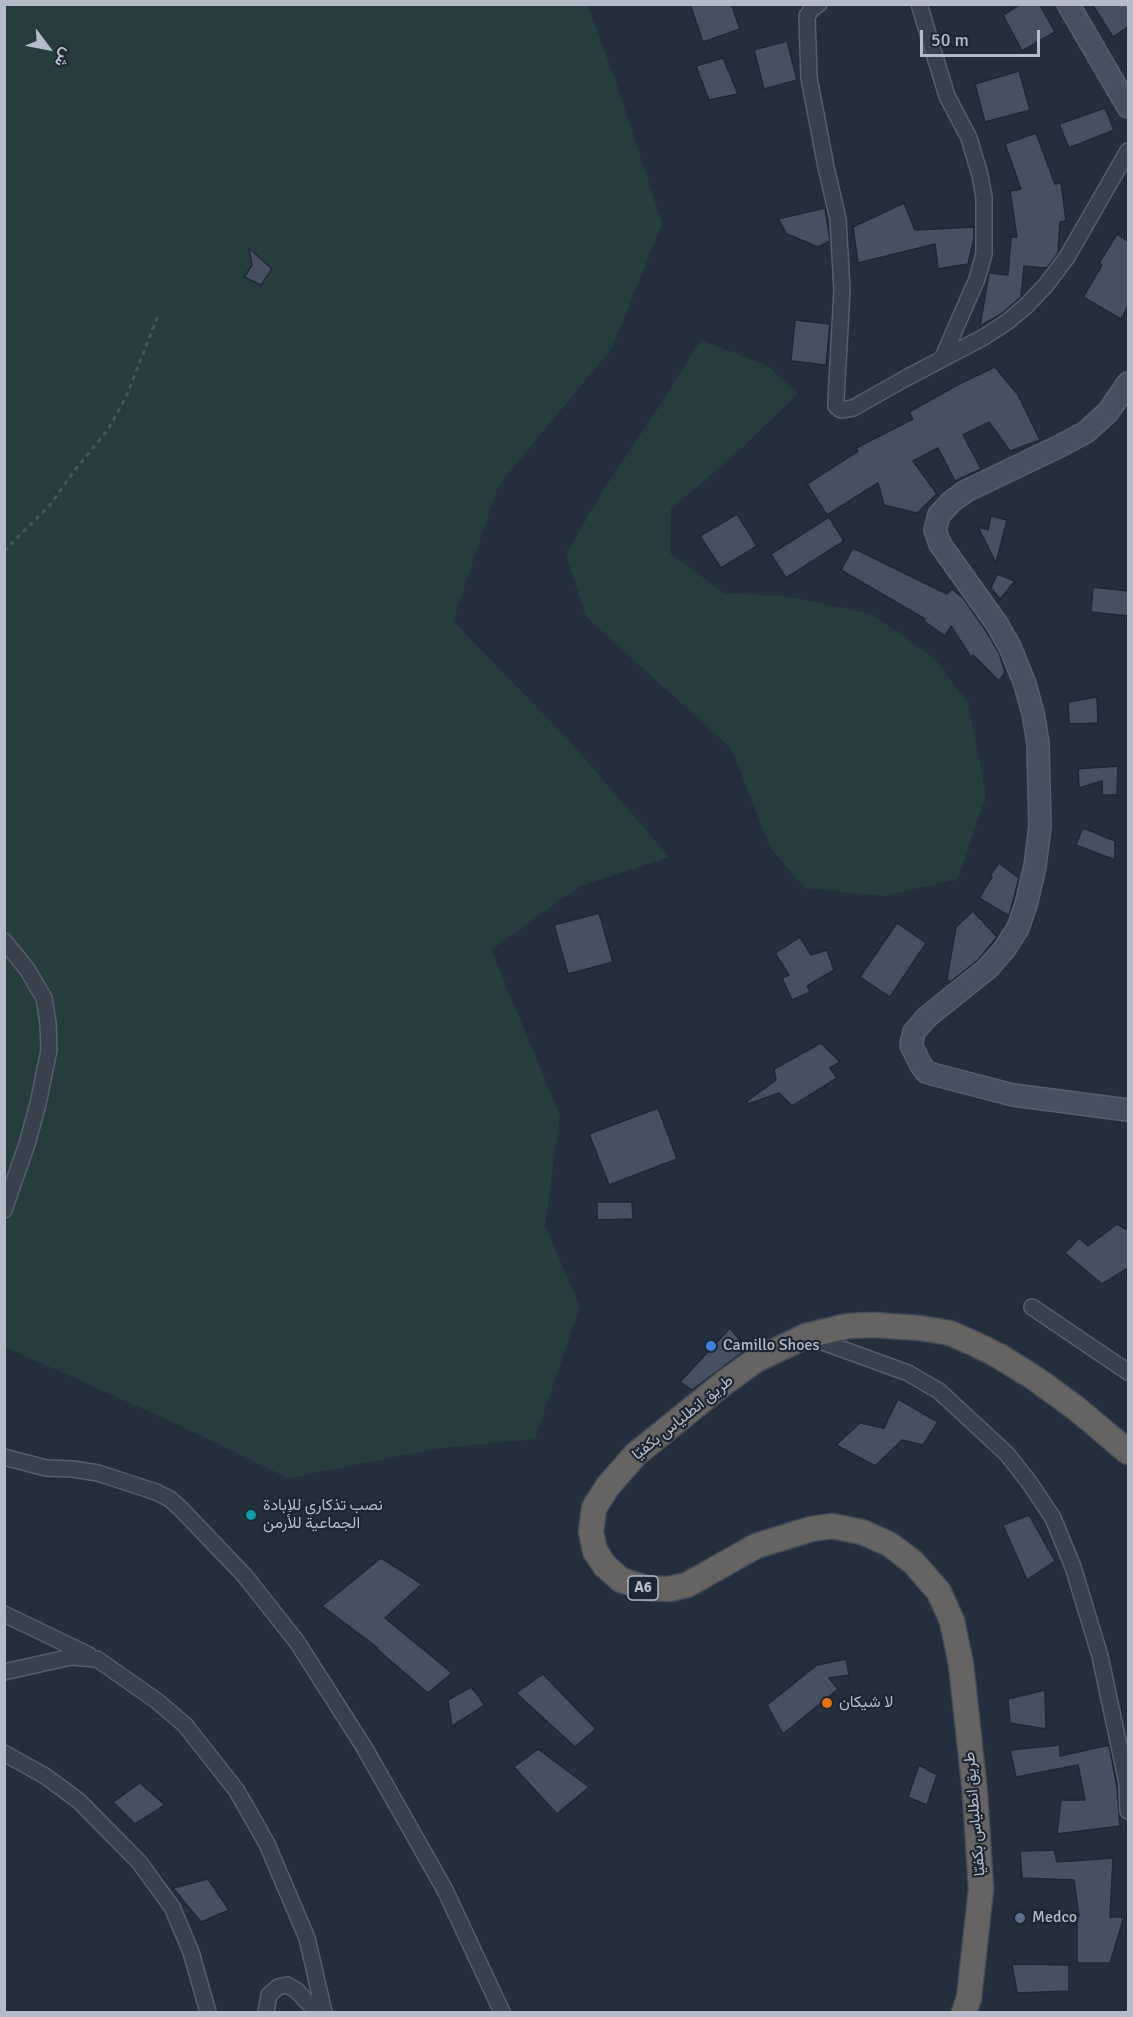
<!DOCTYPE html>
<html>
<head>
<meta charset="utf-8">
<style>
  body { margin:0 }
  #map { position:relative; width:1133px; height:2017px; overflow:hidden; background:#242f3e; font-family:Signika,Vazirmatn,sans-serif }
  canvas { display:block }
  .frame { position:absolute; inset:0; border:6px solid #b4bcc9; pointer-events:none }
  .north { position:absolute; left:18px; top:18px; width:60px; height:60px; -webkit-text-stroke:4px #1d2633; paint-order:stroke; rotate:122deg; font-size:16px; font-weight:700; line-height:24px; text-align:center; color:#b4bcc9 }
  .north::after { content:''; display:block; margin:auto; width:21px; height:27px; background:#b4bcc9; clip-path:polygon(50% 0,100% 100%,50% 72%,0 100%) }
  .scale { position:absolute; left:920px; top:30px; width:120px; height:27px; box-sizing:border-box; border:3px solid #b4bcc9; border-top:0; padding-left:8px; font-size:18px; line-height:21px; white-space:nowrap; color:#b4bcc9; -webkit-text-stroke:4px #1d2633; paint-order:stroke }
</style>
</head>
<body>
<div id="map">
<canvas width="1133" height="2017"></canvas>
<div class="frame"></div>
<div class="north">ش</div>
<div class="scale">50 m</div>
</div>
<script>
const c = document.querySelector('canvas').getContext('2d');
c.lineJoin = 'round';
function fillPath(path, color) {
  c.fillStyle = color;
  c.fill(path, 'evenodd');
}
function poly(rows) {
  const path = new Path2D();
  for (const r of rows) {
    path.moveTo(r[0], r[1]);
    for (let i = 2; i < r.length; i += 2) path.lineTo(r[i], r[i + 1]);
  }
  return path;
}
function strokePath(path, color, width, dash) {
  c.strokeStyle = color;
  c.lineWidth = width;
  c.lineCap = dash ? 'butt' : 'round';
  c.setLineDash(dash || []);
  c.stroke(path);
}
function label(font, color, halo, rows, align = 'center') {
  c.font = font + ' Signika,Vazirmatn,sans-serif';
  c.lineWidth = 4.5;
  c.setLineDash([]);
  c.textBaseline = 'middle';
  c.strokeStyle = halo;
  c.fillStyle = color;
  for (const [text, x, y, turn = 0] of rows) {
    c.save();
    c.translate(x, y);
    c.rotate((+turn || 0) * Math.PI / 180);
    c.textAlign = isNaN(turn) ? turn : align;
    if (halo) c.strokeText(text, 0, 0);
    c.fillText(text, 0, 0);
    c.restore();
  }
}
const green = poly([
  [5,5,587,5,616,82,662,223,612,348,498,486,453,621,567,738,669,857,580,886,491,950,560,1115,545,1226,580,1306,535,1439,440,1448,288,1478,177,1424,5,1347],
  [701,340,768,366,798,394,743,447,671,509,670,553,724,593,791,597,871,614,934,658,968,703,986,795,958,879,884,896,805,888,771,849,731,748,586,617,566,554,604,489,660,405]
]);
const building = poly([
  [690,4,731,4,740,29,703,42,690,4],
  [1021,4,1039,4,1055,32,1022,51,1003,15,1021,4],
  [1092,4,1128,4,1128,27,1113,37,1092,4],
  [787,41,797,80,764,89,754,50,787,41],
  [723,58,738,94,709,100,696,66,723,58],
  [1019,71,1030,110,985,122,975,84,1019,71],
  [1105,108,1114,130,1069,148,1059,124,1105,108],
  [1036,133,1055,184,1061,183,1066,221,1060,222,1058,253,1047,268,1024,266,1021,297,1001,314,980,326,989,273,1008,275,1011,237,1017,237,1010,191,1021,189,1005,144,1036,133],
  [904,203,915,230,974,227,974,238,968,264,938,269,935,244,858,263,853,227,904,203],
  [825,208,830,241,818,247,787,234,778,219,825,208],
  [1117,234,1128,241,1128,306,1121,319,1083,297,1102,265,1099,263,1117,234],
  [249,248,272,269,261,285,244,277,252,265,249,248],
  [795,320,830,324,826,365,791,361,795,320],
  [995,367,1018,395,1040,440,1010,451,989,422,963,435,981,469,955,481,938,448,913,461,937,494,917,513,884,505,878,483,827,515,807,484,858,451,856,448,913,419,909,412,959,384,995,367],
  [737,514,757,546,721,568,700,536,737,514],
  [991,516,1007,520,996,563,978,527,988,530,991,516],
  [829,517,844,541,786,578,771,554,829,517],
  [853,548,947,594,952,589,963,598,986,631,999,653,1005,672,999,681,973,655,971,657,951,626,945,636,924,621,925,619,841,570,853,548],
  [997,574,1015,581,1000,599,991,588,997,574],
  [1093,587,1128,591,1128,616,1091,612,1093,587],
  [1097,697,1098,723,1069,724,1068,702,1097,697],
  [1118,766,1117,795,1102,795,1102,781,1079,788,1078,769,1118,766],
  [1083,828,1115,841,1115,860,1076,845,1083,828],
  [999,863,1019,878,1009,916,979,898,992,877,990,876,999,863],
  [973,911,997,937,978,960,950,982,947,979,956,927,973,911],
  [599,913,613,962,568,974,554,925,599,913],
  [897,923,926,943,890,997,860,977,897,923],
  [800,937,811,955,827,950,834,970,807,986,810,992,792,1000,782,978,789,975,775,953,800,937],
  [821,1043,840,1062,830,1068,837,1078,792,1106,779,1093,748,1104,747,1101,776,1080,774,1069,821,1043],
  [658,1108,677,1159,609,1185,589,1134,658,1108],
  [597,1202,632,1202,633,1219,597,1220,597,1202],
  [1117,1224,1128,1230,1128,1268,1102,1284,1065,1253,1079,1238,1088,1246,1117,1224],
  [730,1328,747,1349,692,1390,680,1382,730,1328],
  [898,1399,938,1422,923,1445,902,1440,875,1466,836,1445,860,1423,884,1428,898,1399],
  [1029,1515,1055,1561,1027,1580,1003,1525,1029,1515],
  [381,1558,422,1584,385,1618,452,1673,428,1693,377,1649,378,1648,322,1606,381,1558],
  [846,1659,849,1675,829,1678,838,1689,783,1734,767,1705,817,1665,846,1659],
  [543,1674,596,1729,575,1747,516,1693,543,1674],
  [471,1687,485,1705,452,1726,448,1700,471,1687],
  [1045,1690,1046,1729,1010,1723,1008,1699,1045,1690],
  [1060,1745,1060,1756,1109,1745,1117,1787,1120,1826,1057,1834,1061,1800,1085,1800,1078,1765,1016,1777,1010,1750,1060,1745],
  [538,1749,589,1787,557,1814,514,1767,538,1749],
  [919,1765,937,1775,927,1805,908,1797,919,1765],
  [140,1783,165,1805,135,1824,113,1802,140,1783],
  [1054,1850,1057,1862,1113,1858,1110,1917,1124,1917,1110,1963,1077,1963,1077,1916,1079,1916,1074,1880,1022,1878,1020,1851,1054,1850],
  [208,1879,229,1910,201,1922,173,1888,208,1879],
  [1012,1964,1069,1965,1069,1991,1017,1993,1012,1964]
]);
const path = poly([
  [4,551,50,505,74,471,107,431,126,397,158,316]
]);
const minor = poly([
  [819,4,812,9,807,16,809,78,826,167,838,219,842,290,836,400,836,406,841,410,853,408,906,378,984,337,1007,322,1026,306,1046,285,1067,257,1128,151],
  [919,4,947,96,969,138,980,175,984,197,984,254,977,279,942,359],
  [4,941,27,969,44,998,48,1023,49,1050,38,1104,27,1144,4,1210],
  [1032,1307,1128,1372],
  [809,1337,908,1373,939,1391,1007,1454,1029,1482,1053,1518,1073,1567,1100,1656,1127,1783,1128,1811],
  [4,1457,46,1468,73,1469,98,1473,156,1492,170,1499,181,1509,245,1576,297,1642,364,1747,445,1890,502,2012],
  [4,1614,89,1655],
  [4,1672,71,1657,97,1659,157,1701,185,1725,237,1791,267,1844,307,1938,324,2012],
  [4,1753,45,1776,79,1801,139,1862,172,1907,191,1952,208,2012],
  [266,2012,269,1995,278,1987,287,1985,296,1990,317,2012]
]);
const secondary = poly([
  [1068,4,1128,107],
  [1128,383,1108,412,1086,432,1060,446,966,491,951,502,939,515,935,530,940,544,997,624,1010,647,1025,684,1033,713,1038,743,1040,827,1035,866,1026,905,1018,928,1004,950,987,969,927,1017,914,1032,911,1045,921,1065,926,1072,936,1075,1013,1095,1128,1110]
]);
const trunk = poly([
  [964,2012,969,1998,981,1889,975,1793,961,1664,952,1621,939,1592,913,1562,889,1544,862,1532,832,1526,811,1529,756,1546,687,1585,669,1589,646,1588,621,1580,605,1566,595,1551,591,1532,594,1508,608,1486,636,1454,724,1383,756,1360,806,1336,848,1326,874,1325,920,1328,950,1333,975,1344,999,1356,1036,1379,1077,1409,1128,1452]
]);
const markers = [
  [711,1346,6,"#3f7fe0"],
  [251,1515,6,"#0f9aa8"],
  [827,1703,6,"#e8710a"],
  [1020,1918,6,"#5c6f8a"]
];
const shields = [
  [643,1588,30]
];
const shieldNames = [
  ["A6",643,1588]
];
const poiNames = [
  ["Camillo Shoes",723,1346],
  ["نصب تذكاري للإبادة",263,1506],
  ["الجماعية للأرمن",263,1524],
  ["لا شيكان",839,1703],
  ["Medco",1032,1918]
];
const streetNames = [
  ["طريق انطلياس بكفيّا",683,1418,-39],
  ["طريق انطلياس بكفيّا",975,1814,-95]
];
fillPath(green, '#263c3f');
fillPath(building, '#455162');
strokePath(building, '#1f2835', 1.5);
strokePath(minor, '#565f6c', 18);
strokePath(secondary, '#565f6c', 24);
strokePath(trunk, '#434c59', 27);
strokePath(path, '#44595c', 3, [4.5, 4.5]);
strokePath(minor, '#38414e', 15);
strokePath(secondary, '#465061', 21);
strokePath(trunk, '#656462', 24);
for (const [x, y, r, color] of markers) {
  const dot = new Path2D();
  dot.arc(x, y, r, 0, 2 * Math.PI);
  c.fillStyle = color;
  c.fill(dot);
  strokePath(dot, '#1d2633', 2);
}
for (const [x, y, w] of shields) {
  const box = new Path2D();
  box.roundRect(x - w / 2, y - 12, w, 24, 4.5);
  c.fillStyle = '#1d2633';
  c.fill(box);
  strokePath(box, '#b4bcc9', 1.5);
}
label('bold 15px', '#b4bcc9', null, shieldNames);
label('16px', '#b4bcc9', '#1d2633', poiNames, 'left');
label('16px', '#b4bcc9', '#1d2633', streetNames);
</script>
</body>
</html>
